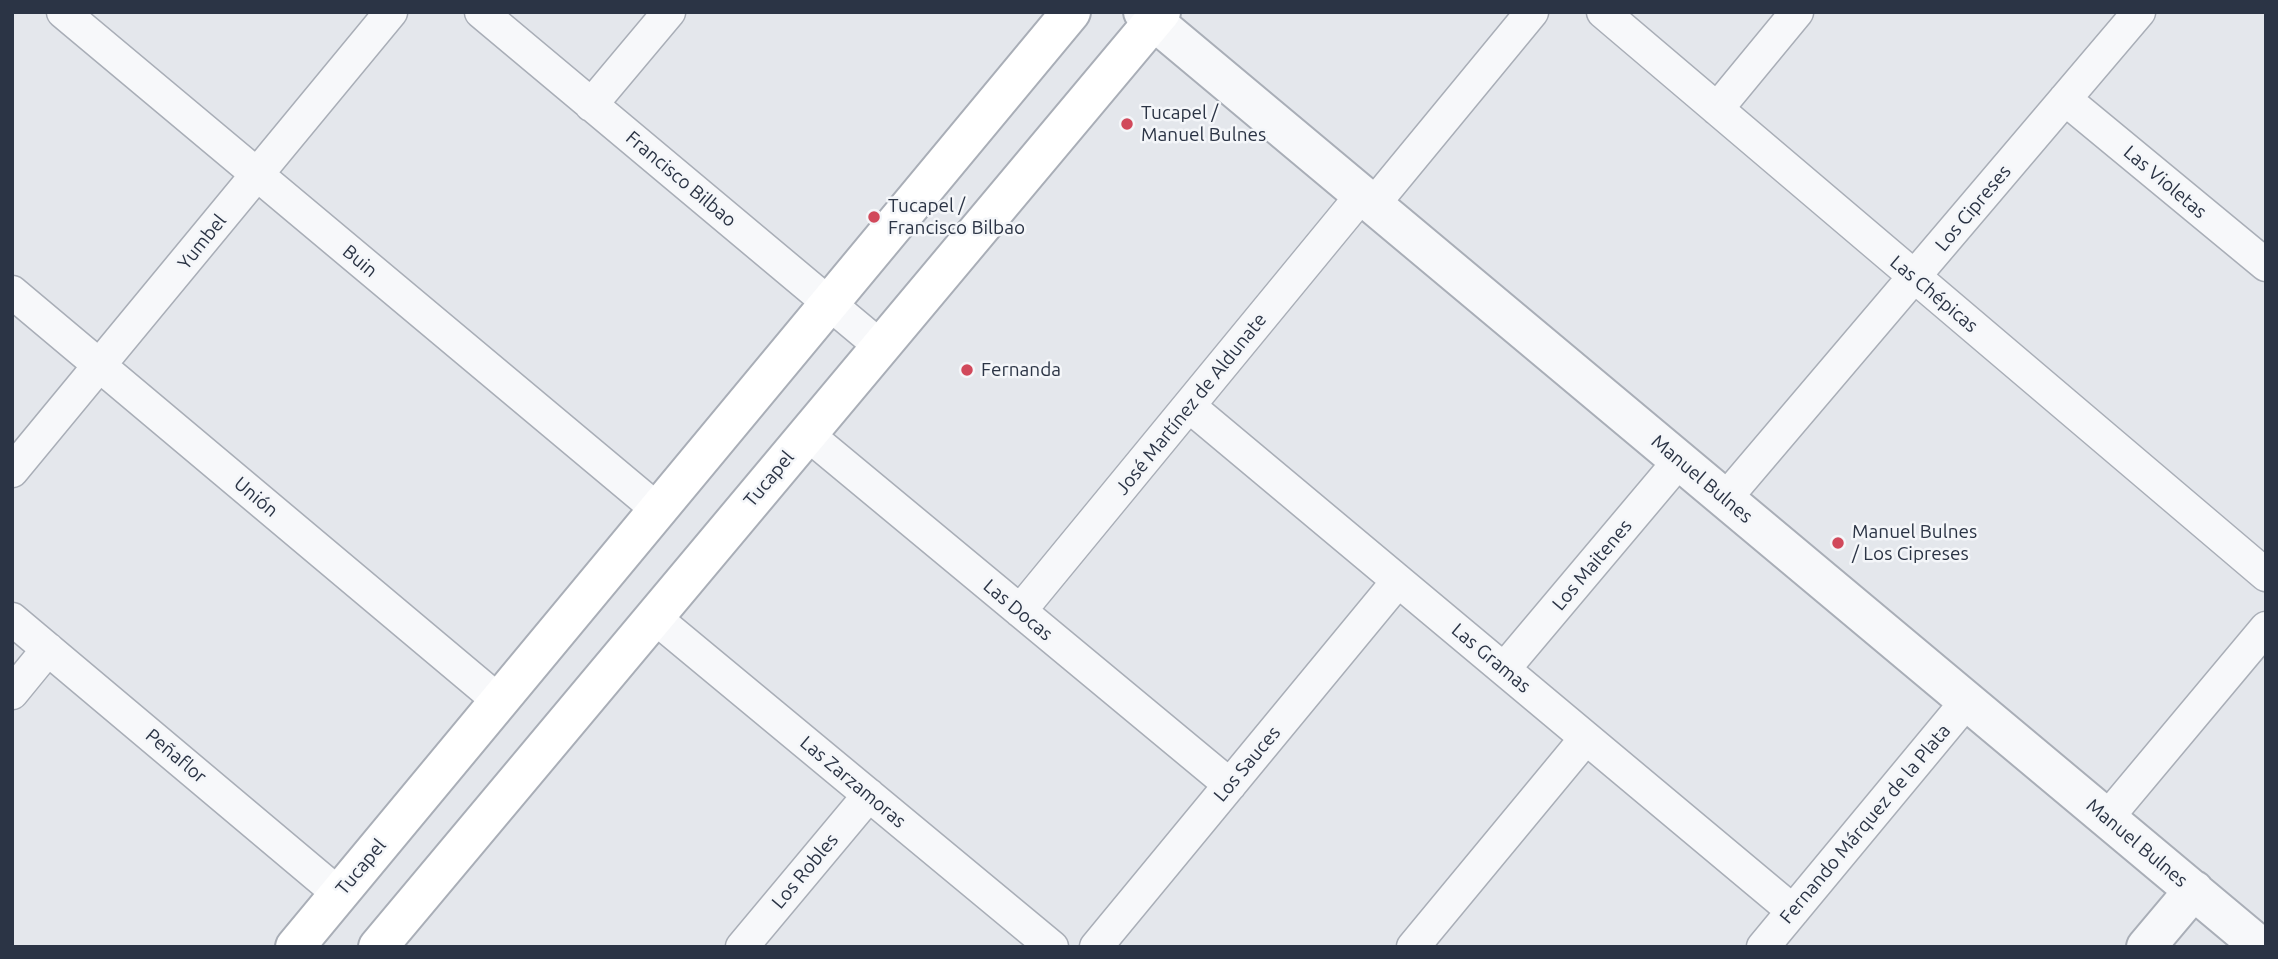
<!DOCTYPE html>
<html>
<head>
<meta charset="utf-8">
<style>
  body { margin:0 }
  #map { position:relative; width:2278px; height:959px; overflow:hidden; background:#e4e7ec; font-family:Ubuntu,sans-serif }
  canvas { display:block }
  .frame { position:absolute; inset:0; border:14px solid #2b3445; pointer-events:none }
</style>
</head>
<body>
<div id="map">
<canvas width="2278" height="959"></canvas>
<div class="frame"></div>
</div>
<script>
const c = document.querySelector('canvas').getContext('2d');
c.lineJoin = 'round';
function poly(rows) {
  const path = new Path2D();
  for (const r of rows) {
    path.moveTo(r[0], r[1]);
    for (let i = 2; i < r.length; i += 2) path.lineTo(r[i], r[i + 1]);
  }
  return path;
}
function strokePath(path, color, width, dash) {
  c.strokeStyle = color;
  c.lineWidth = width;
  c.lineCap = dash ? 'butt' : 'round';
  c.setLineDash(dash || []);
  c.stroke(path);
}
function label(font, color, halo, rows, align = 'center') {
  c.font = font + ' Ubuntu,sans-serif';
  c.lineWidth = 5;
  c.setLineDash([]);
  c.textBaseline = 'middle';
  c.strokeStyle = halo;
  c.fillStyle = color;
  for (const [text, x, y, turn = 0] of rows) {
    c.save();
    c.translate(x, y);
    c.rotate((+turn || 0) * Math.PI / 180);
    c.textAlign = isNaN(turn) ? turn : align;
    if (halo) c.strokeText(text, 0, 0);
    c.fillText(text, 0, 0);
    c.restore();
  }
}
const minor = poly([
  [63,12,658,510],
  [481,12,880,346],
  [1603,12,2266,575],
  [2065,99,2266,265],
  [591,105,669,12],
  [1717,109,1797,12],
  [1373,205,1532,12],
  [12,292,499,701],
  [1189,406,1793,911],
  [807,434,1230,785],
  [12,471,391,12],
  [1725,499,2139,12],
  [1020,611,1362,195],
  [654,617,1052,947],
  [12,619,339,894],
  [1504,669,1680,460],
  [12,693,48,649],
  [2107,818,2266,628],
  [742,947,869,795],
  [1096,947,1398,581],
  [1413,947,1586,738],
  [1763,947,1967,701]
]);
const tertiary = poly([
  [1143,12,2261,947],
  [2146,947,2194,890]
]);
const secondary = poly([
  [295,947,1071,12],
  [378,947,1161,12]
]);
const markers = [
  [1127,124,7,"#d1495b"],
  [874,217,7,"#d1495b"],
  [967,370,7,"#d1495b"],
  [1838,543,7,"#d1495b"]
];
const poiNames = [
  ["Tucapel /",1141,113],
  ["Manuel Bulnes",1141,135],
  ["Tucapel /",888,206],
  ["Francisco Bilbao",888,228],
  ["Fernanda",981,370],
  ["Manuel Bulnes",1852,532],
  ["/ Los Cipreses",1852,554]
];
const streetNames = [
  ["Francisco Bilbao",681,179,40],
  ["Las Violetas",2165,182,40],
  ["Los Cipreses",1973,208,-50],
  ["Yumbel",202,242,-51],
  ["Buin",360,261,40],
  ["Las Chépicas",1934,294,40],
  ["José Martínez de Aldunate",1191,404,-51],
  ["Tucapel",769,479,-50],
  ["Manuel Bulnes",1702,479,40],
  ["Unión",256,497,40],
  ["Los Maitenes",1592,565,-50],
  ["Las Docas",1018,610,40],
  ["Las Gramas",1491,658,40],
  ["Peñaflor",176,756,40],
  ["Los Sauces",1247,764,-50],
  ["Las Zarzamoras",853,782,40],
  ["Fernando Márquez de la Plata",1865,824,-50],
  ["Manuel Bulnes",2137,843,40],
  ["Tucapel",361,867,-50],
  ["Los Robles",805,871,-50]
];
strokePath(minor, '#a9aeb7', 35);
strokePath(tertiary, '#a9aeb7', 42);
strokePath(secondary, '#a9aeb7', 42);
strokePath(minor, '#f7f8fa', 32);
strokePath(tertiary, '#f7f8fa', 38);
strokePath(secondary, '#fff', 38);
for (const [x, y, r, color] of markers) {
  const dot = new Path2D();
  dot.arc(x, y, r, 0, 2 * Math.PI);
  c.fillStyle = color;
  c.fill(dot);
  strokePath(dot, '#f4f6f9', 2.5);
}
label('19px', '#2b3445', '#f4f6f9', poiNames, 'left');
label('19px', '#2b3445', '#f4f6f9', streetNames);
</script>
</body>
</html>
